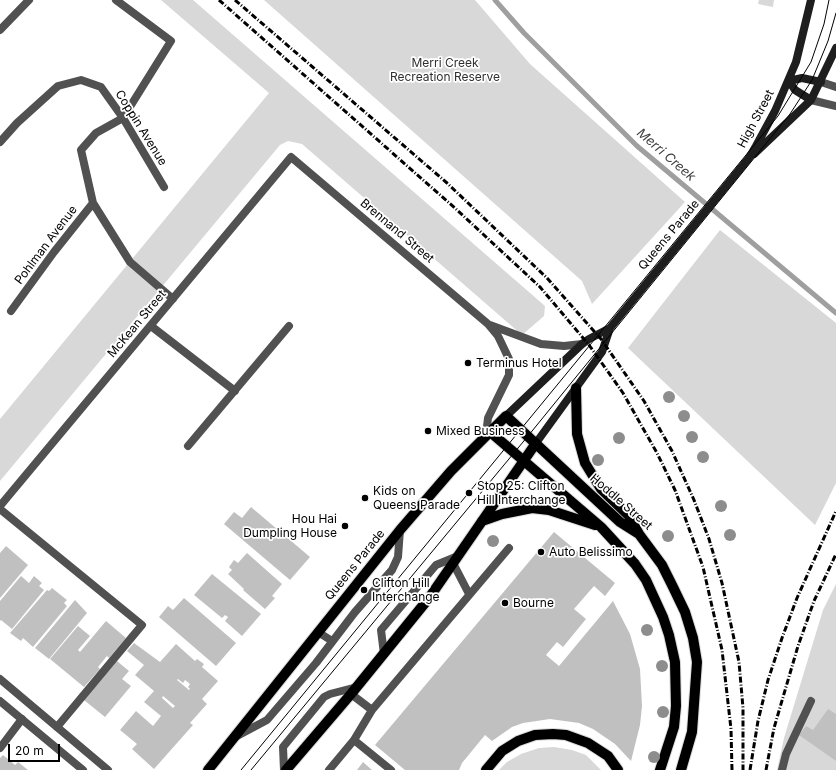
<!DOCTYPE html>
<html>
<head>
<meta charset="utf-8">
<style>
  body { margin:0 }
  #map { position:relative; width:836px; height:770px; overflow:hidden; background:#fff; font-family:Inter,sans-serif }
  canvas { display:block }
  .scale { position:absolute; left:8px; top:744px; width:52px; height:18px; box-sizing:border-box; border:2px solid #000; border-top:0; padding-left:5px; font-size:12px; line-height:14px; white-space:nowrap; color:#000; -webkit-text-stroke:3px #fff; paint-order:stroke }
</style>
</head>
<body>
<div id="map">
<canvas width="836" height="770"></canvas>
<div class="scale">20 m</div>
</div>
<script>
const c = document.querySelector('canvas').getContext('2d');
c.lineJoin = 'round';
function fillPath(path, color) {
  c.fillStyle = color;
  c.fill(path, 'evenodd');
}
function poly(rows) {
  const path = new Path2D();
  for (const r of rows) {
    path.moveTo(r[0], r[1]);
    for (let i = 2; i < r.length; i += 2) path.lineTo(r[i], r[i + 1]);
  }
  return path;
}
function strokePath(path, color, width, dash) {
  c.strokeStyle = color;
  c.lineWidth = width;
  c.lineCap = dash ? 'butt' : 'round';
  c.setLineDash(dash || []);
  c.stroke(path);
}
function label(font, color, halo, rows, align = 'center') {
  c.font = font + ' Inter,sans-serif';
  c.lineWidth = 3.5;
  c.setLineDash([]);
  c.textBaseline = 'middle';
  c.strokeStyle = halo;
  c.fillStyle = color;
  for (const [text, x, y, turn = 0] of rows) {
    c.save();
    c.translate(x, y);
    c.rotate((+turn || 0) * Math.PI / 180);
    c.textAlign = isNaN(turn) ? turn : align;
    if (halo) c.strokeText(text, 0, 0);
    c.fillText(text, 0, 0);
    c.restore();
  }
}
const green = poly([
  [161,0,193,0,545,306,544,316,522,335,302,144,288,141,280,145,0,481,0,419,269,93],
  [264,0,475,0,530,64,685,202,592,304,582,281],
  [759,0,774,0,773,7,758,4],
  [720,230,836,323,836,483,815,525,628,348],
  [836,584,836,770,777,770,784,738,823,610],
  [554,747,572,750,586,755,601,770,499,770,507,762,521,754,539,748]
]);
const stream = poly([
  [495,0,524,33,637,146,836,313]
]);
const building = poly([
  [251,507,310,557,290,580,224,524,234,512,242,518],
  [554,532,615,583,605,596,594,586,574,609,586,619,563,647,557,642,546,655,559,666,613,601,630,634,640,669,642,706,640,725,631,761,615,744,593,729,579,723,550,719,523,723,512,727,492,741,485,735,462,763,459,770,405,770,375,745],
  [6,546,28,565,0,598,0,553],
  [247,553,282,584,272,596,275,598,265,609,243,590,244,589,228,574,232,570,229,567,234,560,238,563],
  [212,574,261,614,242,636,225,621,228,617,225,615,222,618,194,595],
  [21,576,29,583,34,576,42,583,39,586,44,590,12,629,1,620,0,621,0,601],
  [52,588,67,600,64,603,67,606,33,647,23,638,21,641,10,633,47,590,49,591],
  [184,598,236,643,216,666,159,617,168,606,173,610],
  [75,600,87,613,49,659,35,648],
  [106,621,126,638,109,658,107,656,98,667,100,669,84,687,50,659,78,626,90,636,78,650,80,652],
  [134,643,160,662,176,644,195,661,197,659,204,664,202,667,218,681,202,699,207,704,190,723,193,725,154,769,132,749,137,744,120,730,136,711,153,726,161,716,144,702,154,691,135,675,144,665,127,651],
  [178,679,183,683,185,680,190,684,188,687,190,689,189,690,177,680],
  [163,696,175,706,173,708,162,698],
  [117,661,129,671,122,679,131,686,105,717,84,700],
  [828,709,836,714,836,761,799,735,806,726,813,730],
  [3,755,15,765,18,762,28,770,0,770,0,758],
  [363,762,372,770,357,770]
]);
const service = poly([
  [151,326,235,391],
  [188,446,289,326],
  [0,509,142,625,57,727],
  [454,565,469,594],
  [318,632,332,641],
  [384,654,381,630,436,565,458,556],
  [351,694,372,710],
  [237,736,267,720,316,663,355,612,392,570,398,557,400,530],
  [354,740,391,770],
  [0,748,22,719],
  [284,770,283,747,324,697,330,694,357,687],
  [329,770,354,740,372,710,509,548],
  [782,770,786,754,811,701]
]);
const minor = poly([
  [0,30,29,0],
  [821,82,836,87],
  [811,100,836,106],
  [0,142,17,123,58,86,81,80,101,87,123,118,164,187],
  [93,203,130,262,173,299],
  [11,311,54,252,93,203,81,150,96,133,123,118,171,41,116,0],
  [490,325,541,344,564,346,582,344],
  [0,506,291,157,488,324,498,336,509,359,509,375,488,418,486,435]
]);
const tertiary = poly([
  [0,679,108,770],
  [0,701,83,770]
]);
const secondary = poly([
  [789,81,802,78,821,82],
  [789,81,795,90,811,100],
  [754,154,811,100,836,48],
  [506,416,582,344,589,339,610,328],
  [536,443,602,352,610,328,749,158,756,146,775,111,796,62,811,0]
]);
const primary = poly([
  [576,388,577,434,585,463,601,489,629,516,639,534],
  [489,431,601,527,635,564,646,580,663,617,669,635,675,662,676,706,674,727,660,770],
  [482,521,502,514,532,508,549,510,595,525],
  [208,770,400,530,451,471,506,416,620,522,639,534,662,565,673,587,685,612,693,638,697,662,692,732,681,770],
  [286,770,351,694,429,598,536,443],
  [486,770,502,751,518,741,535,735,553,734,566,735,588,743,608,756,618,770]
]);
const tram = poly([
  [241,770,778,116,811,62,824,24,829,0],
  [251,770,528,436,790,114,812,80,828,41,836,13]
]);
const rail = poly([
  [219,0,456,209,540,287,589,345,623,393,657,453,675,490,703,567,722,650,731,729,732,770],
  [235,0,447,183,547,278,601,339,644,401,672,451,694,500,709,539,722,583,739,662,743,708,743,770],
  [750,770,758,721,768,680,782,638,797,598,836,511],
  [766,770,774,728,798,646,814,601,836,554]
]);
const trees = [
  [669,397],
  [684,416],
  [692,437],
  [619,438],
  [703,457],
  [598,460],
  [721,506],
  [730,535],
  [668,536],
  [493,541],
  [647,630],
  [662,666],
  [663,712],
  [654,757]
];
const markers = [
  [468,363,4,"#000"],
  [428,431,4,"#000"],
  [469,493,4,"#000"],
  [365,498,4,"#000"],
  [345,526,4,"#000"],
  [541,552,4,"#000"],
  [364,590,4,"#000"],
  [505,603,4,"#000"]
];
const parkNames = [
  ["Merri Creek",445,63],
  ["Recreation Reserve",445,77]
];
const streetNames = [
  ["High Street",756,119,-62],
  ["Coppin Avenue",141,128,58],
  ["Brennand Street",397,231,40],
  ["Queens Parade",669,235,-50],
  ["Pohlman Avenue",46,245,-53],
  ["McKean Street",137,324,-50],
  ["Hoddle Street",621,502,41],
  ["Queens Parade",355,565,-51]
];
const poiNames = [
  ["Terminus Hotel",476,363],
  ["Mixed Business",436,431],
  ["Stop 25: Clifton",477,486],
  ["Hill Interchange",477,500],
  ["Kids on",373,491],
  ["Queens Parade",373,505],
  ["Hou Hai",337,519,"right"],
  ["Dumpling House",337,533,"right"],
  ["Auto Belissimo",549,552],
  ["Clifton Hill",372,583],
  ["Interchange",372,597],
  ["Bourne",513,603]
];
const waterNames = [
  ["Merri Creek",666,155,41]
];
fillPath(green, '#d8d8d8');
strokePath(stream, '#9f9f9f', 5);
fillPath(building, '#c0c0c0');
strokePath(primary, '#dbdbdb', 12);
strokePath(service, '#515151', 8);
strokePath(minor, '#515151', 8);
strokePath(tertiary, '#515151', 8);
strokePath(secondary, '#1e1e1e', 8);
strokePath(primary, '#000', 10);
strokePath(tram, '#000', 1);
strokePath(rail, '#000', 3, [6, 2, 1, 2]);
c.fillStyle = '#8d8d8d';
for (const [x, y] of trees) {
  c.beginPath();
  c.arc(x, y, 6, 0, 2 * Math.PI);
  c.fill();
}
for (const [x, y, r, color] of markers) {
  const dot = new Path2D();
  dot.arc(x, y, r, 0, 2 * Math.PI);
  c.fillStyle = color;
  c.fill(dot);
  strokePath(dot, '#fff', 1.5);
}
label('12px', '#2f2f2f', '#fff', parkNames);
label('12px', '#000', '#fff', streetNames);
label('12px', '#000', '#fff', poiNames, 'left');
label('italic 13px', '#404040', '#fff', waterNames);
</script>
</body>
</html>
